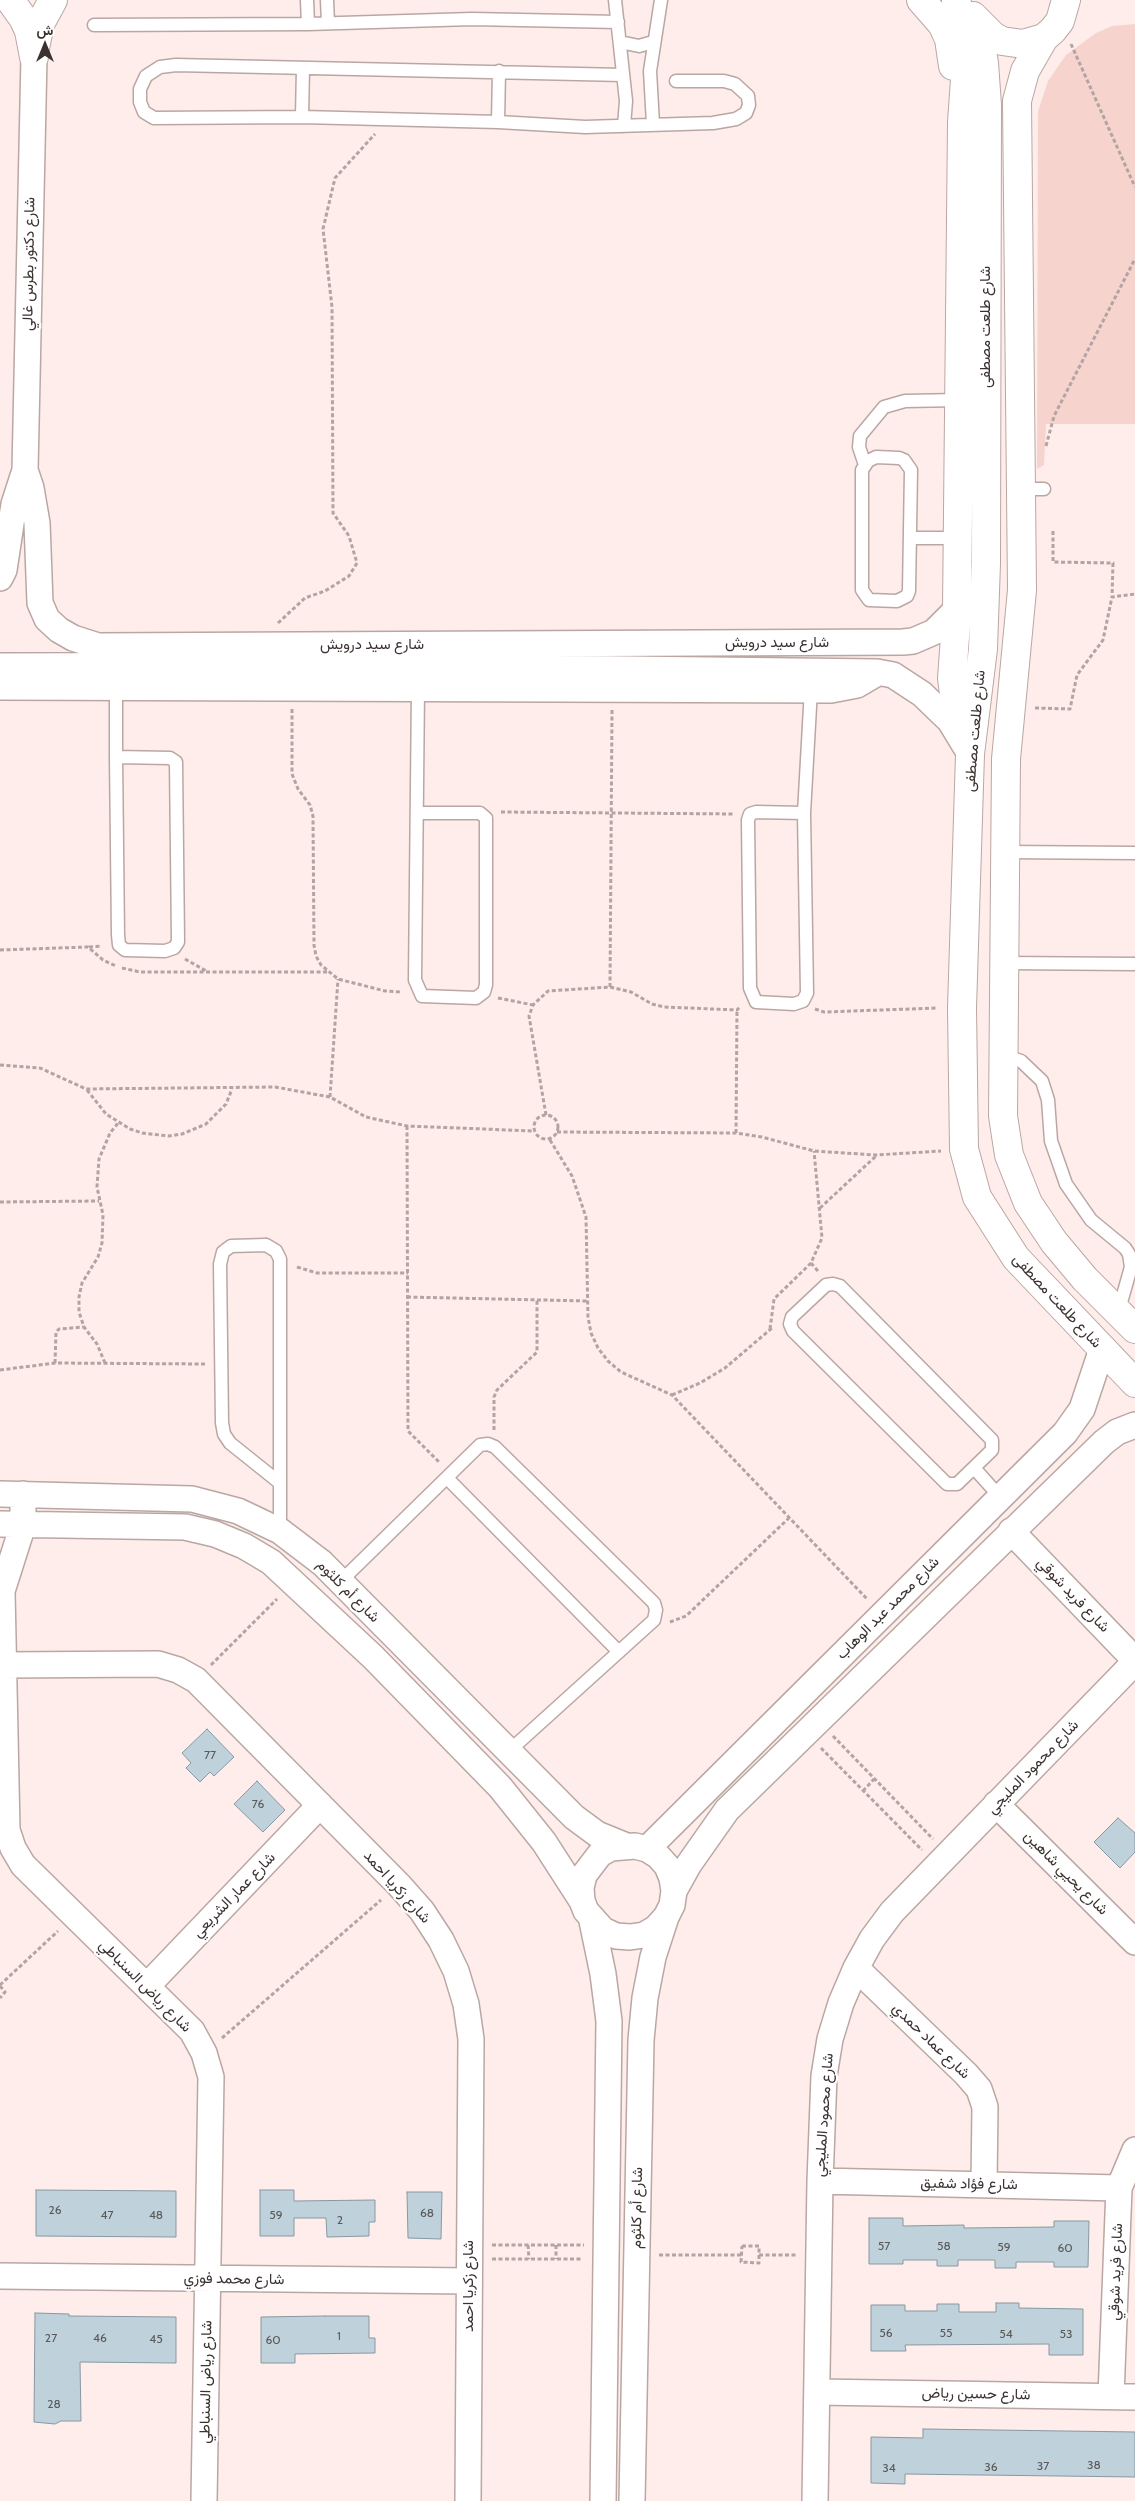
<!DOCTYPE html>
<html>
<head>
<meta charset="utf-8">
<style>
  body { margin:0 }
  #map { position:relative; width:1135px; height:2501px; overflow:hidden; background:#feedea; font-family:Cabin,Vazirmatn,sans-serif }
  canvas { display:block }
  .north { position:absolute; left:20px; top:20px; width:50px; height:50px; -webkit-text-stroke:4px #fff; paint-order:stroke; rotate:0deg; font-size:14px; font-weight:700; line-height:20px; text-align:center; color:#3a3230 }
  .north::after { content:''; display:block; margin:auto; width:18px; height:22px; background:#3a3230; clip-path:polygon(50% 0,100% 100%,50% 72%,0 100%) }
</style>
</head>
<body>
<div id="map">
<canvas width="1135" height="2501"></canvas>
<div class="north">ش</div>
</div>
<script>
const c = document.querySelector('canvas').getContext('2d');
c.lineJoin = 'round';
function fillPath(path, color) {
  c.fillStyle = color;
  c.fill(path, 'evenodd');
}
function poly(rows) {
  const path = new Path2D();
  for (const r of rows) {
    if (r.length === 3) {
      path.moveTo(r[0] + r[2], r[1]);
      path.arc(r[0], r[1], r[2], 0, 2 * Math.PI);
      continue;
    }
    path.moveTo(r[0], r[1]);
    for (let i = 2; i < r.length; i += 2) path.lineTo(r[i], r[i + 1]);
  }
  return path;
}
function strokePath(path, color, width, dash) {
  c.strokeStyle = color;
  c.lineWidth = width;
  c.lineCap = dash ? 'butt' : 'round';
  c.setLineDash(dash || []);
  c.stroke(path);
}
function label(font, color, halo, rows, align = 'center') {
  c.font = font + ' Cabin,Vazirmatn,sans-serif';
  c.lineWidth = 4.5;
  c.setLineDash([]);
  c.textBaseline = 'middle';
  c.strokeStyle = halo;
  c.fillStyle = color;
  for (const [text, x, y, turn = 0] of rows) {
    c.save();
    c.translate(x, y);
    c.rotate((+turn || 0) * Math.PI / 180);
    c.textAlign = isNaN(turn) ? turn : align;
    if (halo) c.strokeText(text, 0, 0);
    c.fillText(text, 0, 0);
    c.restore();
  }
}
const green = poly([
  [1135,24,1135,424,1046,424,1044,465,1037,469,1038,111,1048,81,1066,55,1096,33,1112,26]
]);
const building = poly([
  [207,1729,234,1757,214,1776,210,1772,200,1782,186,1768,191,1763,182,1753,207,1729],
  [257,1781,285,1810,263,1832,234,1804,257,1781],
  [1118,1818,1135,1833,1135,1852,1120,1868,1094,1842,1118,1818],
  [36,2190,176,2191,176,2237,36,2236,36,2190],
  [260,2190,294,2190,294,2201,375,2200,375,2222,369,2222,369,2236,327,2237,326,2218,294,2218,294,2236,260,2236,260,2190],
  [407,2192,442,2192,441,2239,408,2238,407,2192],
  [869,2218,903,2218,903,2226,964,2225,964,2228,1054,2227,1054,2221,1089,2221,1088,2267,1054,2267,1054,2262,1016,2262,1016,2268,995,2268,995,2260,958,2260,958,2266,937,2266,937,2260,903,2260,903,2264,869,2264,869,2218],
  [996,2303,1019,2303,1019,2308,1083,2309,1083,2355,1049,2355,1049,2344,905,2345,906,2351,871,2351,871,2305,905,2305,905,2311,937,2311,937,2304,959,2304,959,2312,996,2312,996,2303],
  [35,2313,69,2314,69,2316,176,2317,176,2363,80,2362,81,2421,61,2421,55,2424,34,2422,35,2313],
  [325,2316,369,2316,369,2338,375,2338,375,2353,295,2354,295,2363,261,2363,261,2317,325,2316],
  [923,2429,1135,2432,1135,2477,905,2474,905,2484,871,2483,871,2437,923,2438,923,2429]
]);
const path = poly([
  [1071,44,1135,187],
  [1046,446,1054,416,1135,259],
  [1053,531,1053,562,1113,563,1112,597],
  [278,623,305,598,325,591,349,576,357,563,349,536,333,513,332,307,323,229,335,178,375,134],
  [1035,708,1070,709,1077,675,1103,640,1112,597,1135,594],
  [292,709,292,774,298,789,310,805,313,816,314,945,316,956,321,965,338,979,385,991,402,992],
  [501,812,735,814],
  [89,947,102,946],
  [0,950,88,947,103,960,116,966],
  [185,959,208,972],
  [122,968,140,972,329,972],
  [610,987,612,710],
  [498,998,533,1005],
  [815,1009,824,1012,938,1008],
  [0,1065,40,1068,86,1089,275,1087,330,1097,366,1117,407,1126,534,1131],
  [87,1090,106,1114,130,1129,142,1133,169,1136,182,1134,206,1124,226,1104,232,1089],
  [330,1097,338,979],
  [546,1127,12],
  [546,1115,529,1016,533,1005,548,991,610,987,631,992,652,1004,664,1007,737,1010,740,1007],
  [407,1126,408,1431,440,1463],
  [557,1132,736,1133,762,1137,814,1151,876,1155,941,1151],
  [736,1133,737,1010],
  [550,1140,572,1176,586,1217,588,1317,591,1333,598,1348,608,1361,621,1372,672,1395,868,1600],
  [0,1202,99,1201],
  [820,1208,876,1156],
  [811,1263,818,1271],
  [297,1267,317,1273,408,1273],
  [407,1297,587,1301],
  [770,1329,774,1299,811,1263,822,1238,814,1151],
  [55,1363,56,1332,59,1329,84,1327],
  [105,1363,97,1344,84,1327,79,1312,79,1297,82,1283,98,1257,102,1243,103,1215,97,1187,99,1159,110,1133,119,1122],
  [0,1370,55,1363,205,1364],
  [672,1395,700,1383,725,1368,772,1328],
  [494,1430,494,1397,497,1390,537,1352,537,1299],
  [670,1622,686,1616,789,1518],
  [211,1665,277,1599],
  [833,1736,933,1839],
  [821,1748,922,1850],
  [863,1791,874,1779],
  [0,1985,58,1931],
  [0,1986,5,1992,0,1998],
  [222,2038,381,1900],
  [492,2245,584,2245],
  [528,2245,529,2259],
  [556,2245,556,2259],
  [742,2246,759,2246,759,2263,741,2262,742,2246],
  [659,2255,741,2255],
  [759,2255,798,2255],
  [492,2259,583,2259]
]);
const service = poly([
  [307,0,308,24],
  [327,0,328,23],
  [615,0,626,101,624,126],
  [94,25,308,24,472,19,618,22],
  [620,42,639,46,653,42],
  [623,75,176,65,160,67,146,76,140,89,140,102,144,112,154,118,302,117,498,122,585,127,713,123,736,119,746,113,749,105,748,96,735,84,724,81,676,81],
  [302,117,303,68],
  [498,122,499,71],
  [653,124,650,71,661,0],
  [876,457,899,458,904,460,911,470,909,591,907,596,897,601,869,600,862,590,862,470,868,461,876,457],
  [865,465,859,447,860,436,884,407,905,401,960,400],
  [1022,489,1044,489],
  [911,538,959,538],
  [116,687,116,757,118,935,119,945,125,950,165,951,174,948,178,942,176,762,170,758,116,757],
  [417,813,480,813,486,818,486,985,484,992,476,998,422,996,415,980,418,688],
  [804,813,756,812,750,814,748,820,750,988,756,1002,794,1004,803,1001,807,993,804,813,811,689],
  [1004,852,1135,853],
  [1003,963,1135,964],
  [1003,1055,1021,1061,1042,1081,1048,1100,1051,1141,1066,1184,1091,1220,1125,1248,1129,1254,1131,1267,1118,1313],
  [266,1245,276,1251,280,1259,280,1483,230,1443,224,1434,222,1423,220,1264,223,1252,231,1246,266,1245],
  [833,1284,840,1286,992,1440,992,1450,957,1484,947,1484,793,1331,790,1324,792,1317,826,1285,833,1284],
  [975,1469,1000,1497],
  [447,1478,619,1652],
  [280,1531,280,1483],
  [340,1582,480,1445,488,1444,495,1447,654,1603,656,1610,654,1620,508,1752]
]);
const minor = poly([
  [25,470,31,488,37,523,40,603,47,619,59,630,73,638,98,646,903,642,913,641,934,632,957,609],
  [0,578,4,570,14,504,25,470,34,57],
  [0,666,291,665,877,672,893,675,922,694,950,721,967,749],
  [0,687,831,690,857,685,874,675],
  [0,1494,192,1499,238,1511,280,1531,322,1563,574,1817,597,1834,624,1845],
  [23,1494,23,1525,2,1591,7,1830,13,1848,23,1865,192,2031,204,2053,211,2077,204,2501],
  [0,1524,185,1527,215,1534,244,1546,271,1562,373,1657,500,1787,544,1842,582,1901],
  [1011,1531,1135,1660],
  [3,1665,158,1664,178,1670,196,1680,399,1885,422,1911,441,1940,456,1971,466,2004,471,2039,468,2501],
  [996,1804,1135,1942],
  [647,1849,1065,1433,1082,1409,1102,1349],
  [674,1891,672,1878,667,1866,658,1856,647,1849,635,1846,611,1848,600,1854,584,1875,581,1888,582,1901,586,1911,603,1930,616,1936,630,1937,644,1935,656,1928,666,1917,672,1905,674,1891,689,1864,727,1810,1104,1442,1117,1432,1135,1425],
  [592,1921,603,1974,609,2021,603,2501],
  [856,1968,966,2074,979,2089,985,2107,984,2184],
  [147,1986,320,1805],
  [820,2181,1119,2188],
  [0,2276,469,2281],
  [817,2392,1135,2397],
  [1111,2396,1119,2188,1135,2150],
  [632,2501,641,2040,645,1998,653,1957,666,1917],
  [815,2501,820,2181,824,2076,830,2039,841,2003,856,1968,872,1939,892,1912,1135,1662]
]);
const tertiary = poly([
  [10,0,23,18,29,31,34,57],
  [921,0,942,24,949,39,953,66],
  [956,0,965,32,967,51,962,122,957,609,952,678,955,702,965,722,972,731],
  [973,16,993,36,1002,41,1023,44,1044,38,1053,30,1060,21,1066,0],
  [976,19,984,63,987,105,986,563,983,649,970,754,962,1008,964,1149,977,1197,1016,1258,1135,1383],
  [1044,38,1025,71,1017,101,1022,590,1006,759,1003,1116,1009,1155,1028,1203,1054,1242,1085,1279,1135,1329],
  [34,53,40,24,53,0]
]);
const numberNames = [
  ["77",210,1755],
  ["76",258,1804],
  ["26",55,2210],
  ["68",427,2213],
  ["47",107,2215],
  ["48",156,2215],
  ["59",276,2215],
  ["2",340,2220],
  ["57",884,2246],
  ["58",944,2246],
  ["59",1004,2247],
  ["60",1065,2248],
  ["56",886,2333],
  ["55",946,2333],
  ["54",1006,2334],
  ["53",1066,2334],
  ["1",339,2336],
  ["27",51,2338],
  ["46",100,2338],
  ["45",156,2339],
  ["60",273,2340],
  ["28",54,2404],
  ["38",1094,2465],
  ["37",1043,2466],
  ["36",991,2467],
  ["34",889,2468]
];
const streetNames = [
  ["شارع دكتور بطرس غالي",29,264,-89],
  ["شارع طلعت مصطفى",986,327,-90],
  ["شارع سيد درويش",777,643],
  ["شارع سيد درويش",372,645],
  ["شارع طلعت مصطفى",975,731,-85],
  ["شارع طلعت مصطفى",1057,1301,47],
  ["شارع أم كلثوم",348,1591,45],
  ["شارع فريد شوقي",1073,1595,46],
  ["شارع محمد عبد الوهاب",888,1608,-45],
  ["شارع محمود المليجي",1033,1767,-46],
  ["شارع يحيي شاهين",1066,1873,45],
  ["شارع زكريا احمد",397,1887,48],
  ["شارع عمار الشريعي",234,1895,-46],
  ["شارع رياض السنباطي",145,1986,45],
  ["شارع عماد حمدي",931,2041,44],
  ["شارع محمود المليجي",824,2115,-86],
  ["شارع فؤاد شفيق",969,2184,1],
  ["شارع أم كلثوم",637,2208,-89],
  ["شارع فريد شوقي",1116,2272,-88],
  ["شارع محمد فوزي",234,2279,1],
  ["شارع زكريا احمد",469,2286,-90],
  ["شارع رياض السنباطي",206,2382,-89],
  ["شارع حسين رياض",976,2394,1]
];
fillPath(green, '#f6d4cd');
fillPath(building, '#bfd1da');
strokePath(building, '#8898a1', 1);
strokePath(service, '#baa7a3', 15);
strokePath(minor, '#baa7a3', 28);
strokePath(tertiary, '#baa7a3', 30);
strokePath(path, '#b2a4a2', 3, [4, 2.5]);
strokePath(service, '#fff', 12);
strokePath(minor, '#fff', 25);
strokePath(tertiary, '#fff', 28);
label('12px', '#5b5a5a', null, numberNames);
label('15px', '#3a3230', '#fff', streetNames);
</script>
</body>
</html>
